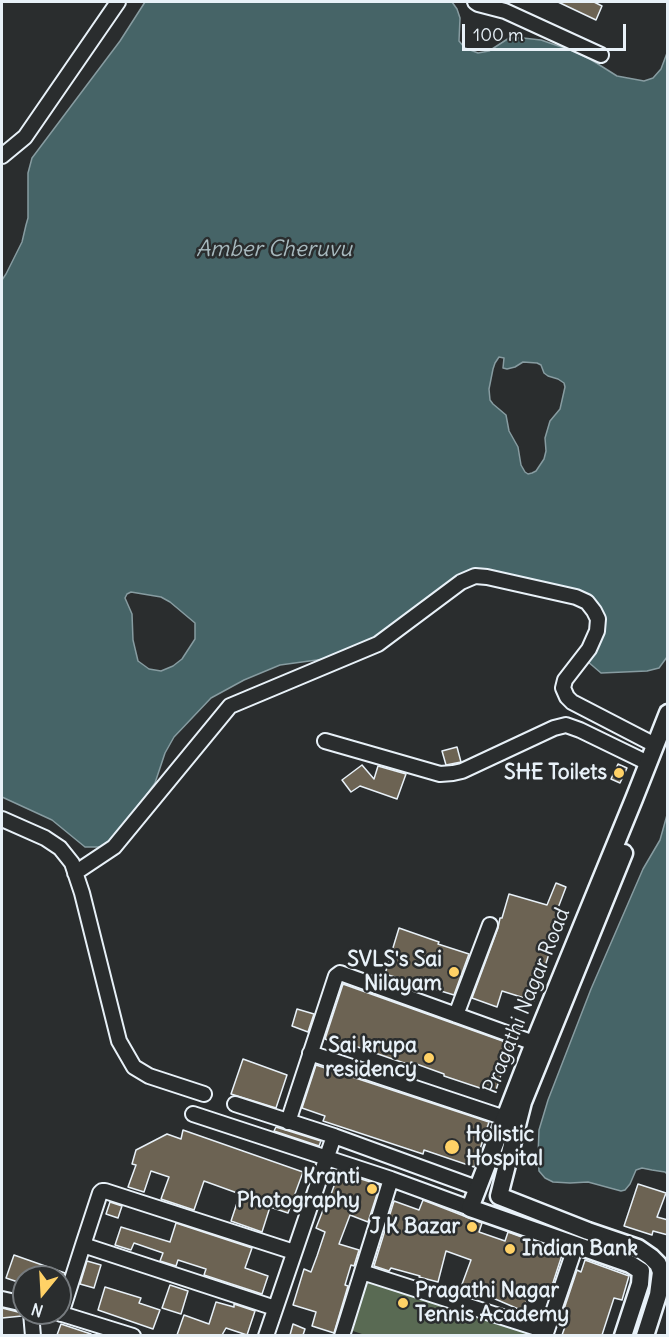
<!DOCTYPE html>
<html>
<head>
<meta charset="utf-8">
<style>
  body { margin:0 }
  #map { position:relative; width:669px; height:1337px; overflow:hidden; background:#2a2d2e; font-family:Delius,sans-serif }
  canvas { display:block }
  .frame { position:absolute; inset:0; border:3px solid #e8f1f8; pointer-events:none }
  .north { position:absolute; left:12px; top:1265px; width:60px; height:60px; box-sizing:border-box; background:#2a2d2e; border:2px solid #767b7f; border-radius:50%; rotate:198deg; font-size:16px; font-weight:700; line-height:24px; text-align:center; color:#e8f1f8 }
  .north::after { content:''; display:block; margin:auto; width:21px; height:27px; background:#ffd166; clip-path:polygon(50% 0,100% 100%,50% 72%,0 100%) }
  .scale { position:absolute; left:462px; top:24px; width:164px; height:27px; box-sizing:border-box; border:3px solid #e8f1f8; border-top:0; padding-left:8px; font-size:18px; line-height:21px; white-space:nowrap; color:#e8f1f8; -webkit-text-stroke:4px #2a2d2e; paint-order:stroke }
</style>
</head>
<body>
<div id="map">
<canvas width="669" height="1337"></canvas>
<div class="frame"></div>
<div class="north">N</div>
<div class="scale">100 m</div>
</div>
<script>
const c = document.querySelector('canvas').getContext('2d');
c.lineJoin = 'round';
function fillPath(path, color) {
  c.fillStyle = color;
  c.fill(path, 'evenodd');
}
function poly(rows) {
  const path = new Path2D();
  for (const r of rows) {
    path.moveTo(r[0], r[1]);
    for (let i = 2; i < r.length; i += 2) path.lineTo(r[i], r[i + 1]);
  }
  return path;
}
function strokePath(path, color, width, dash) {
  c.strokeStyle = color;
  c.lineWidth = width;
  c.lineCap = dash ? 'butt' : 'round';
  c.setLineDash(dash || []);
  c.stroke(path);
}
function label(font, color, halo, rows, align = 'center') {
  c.font = font + ' Delius,sans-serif';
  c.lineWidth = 5;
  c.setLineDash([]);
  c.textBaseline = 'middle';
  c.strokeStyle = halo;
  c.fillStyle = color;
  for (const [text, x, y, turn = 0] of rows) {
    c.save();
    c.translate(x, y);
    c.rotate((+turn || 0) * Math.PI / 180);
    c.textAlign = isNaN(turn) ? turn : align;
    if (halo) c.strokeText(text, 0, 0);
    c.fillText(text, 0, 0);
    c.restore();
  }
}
const green = poly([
  [368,1277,541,1336,368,1336,350,1330]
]);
const water = poly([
  [145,2,452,2,457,9,460,18,459,41,465,48,478,53,489,51,509,38,523,38,541,40,573,51,590,59,617,76,644,81,653,78,661,69,667,53,667,657,659,668,647,671,601,673,587,661,595,645,589,599,488,572,377,640,351,647,339,657,280,665,244,680,211,698,174,737,165,753,155,783,125,825,104,847,85,847,52,820,2,797,2,280,6,274,22,242,26,225,28,218,28,173,32,158,120,41,145,2],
  [499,357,504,358,503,368,507,369,515,367,523,362,537,363,541,365,544,373,548,376,558,379,564,383,565,387,560,409,550,421,545,438,546,451,544,459,536,471,532,473,528,474,525,472,521,465,518,447,509,431,506,415,493,404,490,400,489,389,493,369,495,363,499,357],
  [131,592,161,597,170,602,195,623,195,639,182,659,173,666,161,671,149,669,138,661,133,640,132,614,125,598,127,594,131,592],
  [667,815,667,1174,665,1172,652,1170,642,1168,636,1170,630,1184,625,1190,621,1191,588,1182,570,1183,553,1182,545,1178,539,1171,538,1155,539,1130,548,1100,591,989,643,869,660,840,667,815]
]);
const building = poly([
  [558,2,594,2,602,6,596,20,558,2],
  [457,747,461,762,446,765,442,751,457,747],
  [618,764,627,768,620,783,611,779,618,764],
  [362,765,374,779,378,766,406,774,397,799,360,786,351,792,342,780,362,765],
  [556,883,566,887,558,908,559,908,551,937,554,938,534,1001,502,991,497,1007,472,998,498,928,500,918,502,918,509,894,547,905,556,883],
  [399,928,439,942,438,944,469,954,454,995,385,974,399,928],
  [343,984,511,1044,495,1093,444,1076,444,1074,411,1062,410,1065,349,1044,348,1047,325,1039,343,984],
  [297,1009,314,1014,308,1032,292,1026,297,1009],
  [243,1059,287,1075,276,1108,231,1094,243,1059],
  [316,1065,489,1122,474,1167,424,1150,423,1154,323,1121,325,1116,302,1108,316,1065],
  [276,1127,321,1141,319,1146,274,1131,276,1127],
  [183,1130,303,1172,288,1213,270,1207,262,1232,231,1221,240,1194,204,1181,194,1210,161,1199,169,1177,151,1171,144,1192,128,1187,136,1165,132,1164,136,1150,167,1134,181,1139,183,1130],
  [339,1172,380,1185,368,1222,350,1215,339,1244,359,1250,354,1266,351,1265,345,1285,348,1286,334,1333,312,1326,316,1312,293,1305,304,1269,311,1272,317,1256,325,1232,316,1228,323,1210,325,1211,339,1172],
  [638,1184,666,1193,657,1217,668,1220,668,1235,653,1231,652,1235,624,1226,638,1184],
  [423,1200,482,1223,479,1232,505,1241,508,1232,563,1252,549,1295,531,1289,523,1311,479,1292,478,1294,461,1287,471,1260,446,1251,438,1282,419,1277,420,1276,391,1268,389,1271,374,1266,394,1201,419,1210,423,1200],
  [110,1202,122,1206,118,1218,106,1214,110,1202],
  [176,1223,252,1248,245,1268,268,1276,262,1294,204,1275,206,1269,178,1260,176,1266,160,1261,163,1253,134,1243,131,1250,115,1245,121,1227,170,1242,176,1223],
  [14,1255,65,1273,63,1277,24,1277,24,1284,6,1278,14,1255],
  [585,1260,629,1276,622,1300,614,1298,602,1335,562,1335,567,1321,561,1318,577,1270,581,1272,585,1260],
  [87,1261,101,1265,94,1288,80,1284,87,1261],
  [170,1285,188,1291,181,1314,162,1308,170,1285],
  [105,1287,141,1298,139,1303,160,1310,153,1329,98,1310,105,1287],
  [216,1302,234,1307,234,1304,255,1311,247,1335,226,1328,222,1335,177,1335,184,1315,209,1324,216,1302],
  [2,1308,22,1313,22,1316,2,1318,2,1308],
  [61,1324,91,1334,91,1335,57,1335,61,1324],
  [293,1324,305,1329,303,1335,290,1335,293,1324]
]);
const minor = poly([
  [475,2,478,4,505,11,601,55],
  [2,156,25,137,118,2],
  [325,741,440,774,453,773,462,771,554,728,566,725,580,730,648,763],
  [2,819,45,838,60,848,72,863,82,893,119,1041,134,1067,149,1076,204,1094],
  [75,873,114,847,230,706,378,644,461,582,475,576,487,577,576,597,587,602,594,611,598,619,597,631,589,649,565,680,563,688,567,697,572,702,655,745],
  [456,1015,490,925],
  [310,1053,505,1118],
  [235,1104,334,1136,477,1188],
  [193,1114,391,1179,470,1208],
  [288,1122,336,976,340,973,534,1043],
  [83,1245,275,1308],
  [362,1272,546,1331],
  [2,1299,24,1304],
  [31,1313,33,1336],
  [59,1313,133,1336],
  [61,1314,83,1245,100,1193,102,1191,105,1191,294,1252],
  [266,1336,334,1136],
  [342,1336,391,1179],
  [545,1336,576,1245]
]);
const major = poly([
  [624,853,523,1102,499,1196,588,1231,638,1248,651,1257,658,1264,661,1272,658,1295,645,1336],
  [623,1336,640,1284,641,1271,630,1264,470,1208,534,1043,634,799,668,713]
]);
const markers = [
  [619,773,6,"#ffd166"],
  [454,972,6,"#ffd166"],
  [429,1058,6,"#ffd166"],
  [452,1147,8,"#ffd166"],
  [372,1189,6,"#ffd166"],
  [472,1227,6,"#ffd166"],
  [510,1249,6,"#ffd166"],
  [403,1303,6,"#ffd166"]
];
const poiNames = [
  ["SHE Toilets",607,773],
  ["SVLS's Sai",442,960],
  ["Nilayam",442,984],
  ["Sai krupa",417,1046],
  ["residency",417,1070],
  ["Holistic",466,1135,"left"],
  ["Hospital",466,1159,"left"],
  ["Kranti",360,1177],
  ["Photography",360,1201],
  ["J K Bazar",460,1227],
  ["Indian Bank",522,1249,"left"],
  ["Pragathi Nagar",415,1291,"left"],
  ["Tennis Academy",415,1315,"left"]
];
const streetNames = [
  ["Pragathi Nagar Road",527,1001,-68]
];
const waterNames = [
  ["Amber Cheruvu",274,250]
];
fillPath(green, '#596a53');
fillPath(water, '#466467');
strokePath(water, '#879ca1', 1.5);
fillPath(building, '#6c6353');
strokePath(building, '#e8f1f8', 1.5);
strokePath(minor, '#e8f1f8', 18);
strokePath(major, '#e8f1f8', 21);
strokePath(minor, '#2a2d2e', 14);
strokePath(major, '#2a2d2e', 16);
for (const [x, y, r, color] of markers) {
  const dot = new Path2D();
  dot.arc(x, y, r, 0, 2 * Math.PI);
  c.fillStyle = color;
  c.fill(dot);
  strokePath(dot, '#2a2d2e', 2);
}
label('bold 21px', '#e8f1f8', '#2a2d2e', poiNames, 'right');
label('21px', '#e8f1f8', '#2a2d2e', streetNames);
label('italic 22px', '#a7b9be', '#2a2d2e', waterNames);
</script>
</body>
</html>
